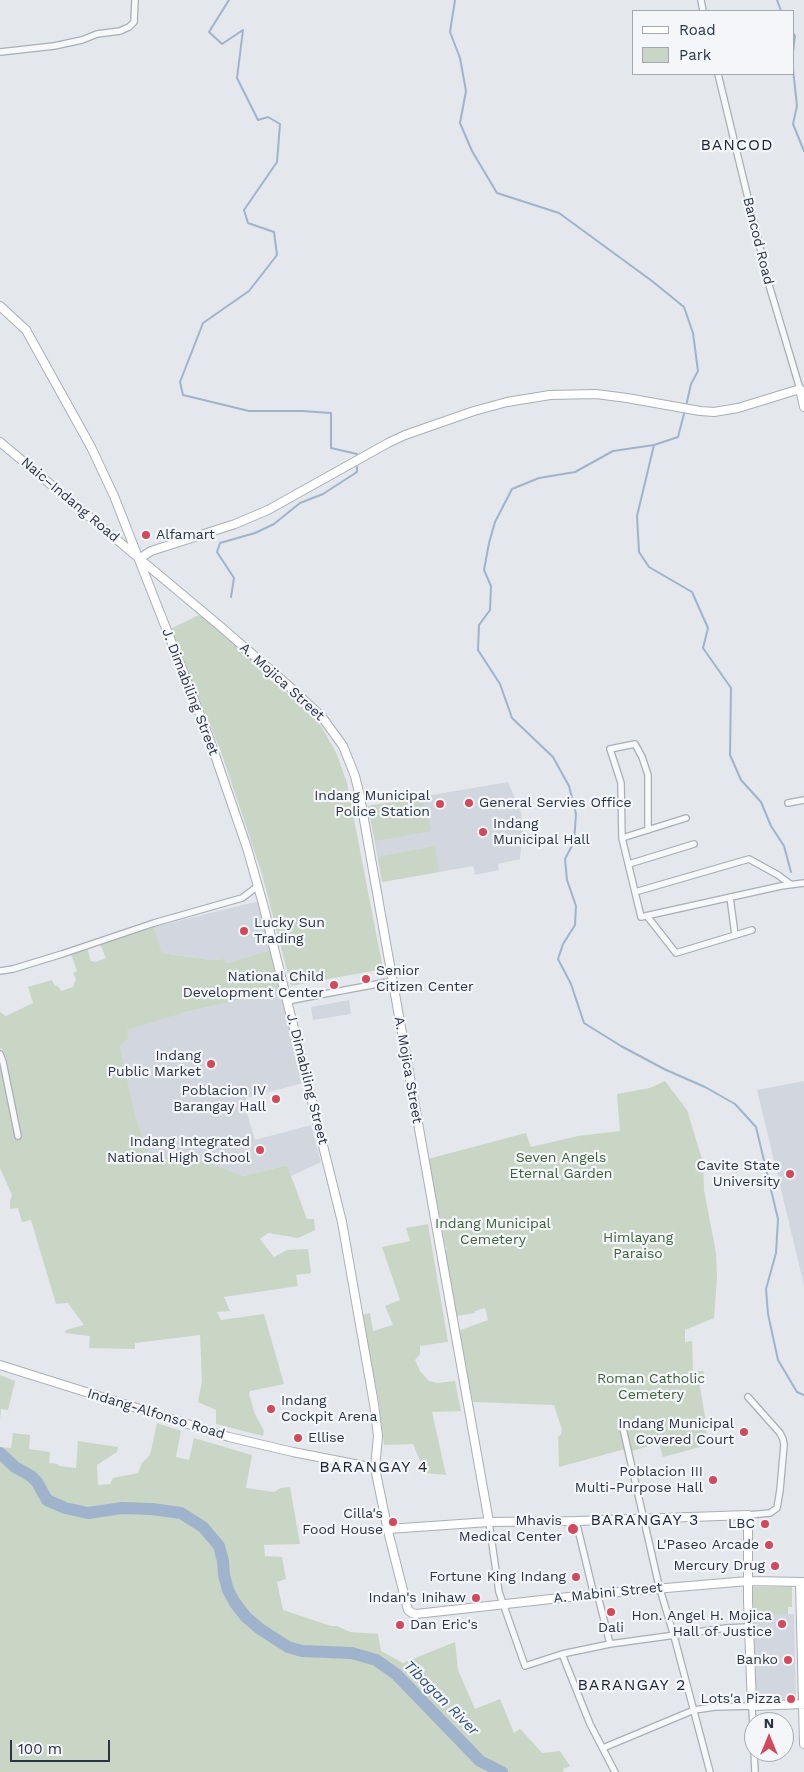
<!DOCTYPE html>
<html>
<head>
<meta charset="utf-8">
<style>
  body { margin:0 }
  #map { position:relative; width:804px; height:1772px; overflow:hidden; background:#e4e7ec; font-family:"Work Sans",sans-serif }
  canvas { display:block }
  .legend { position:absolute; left:632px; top:10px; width:162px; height:65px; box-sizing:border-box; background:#f4f6f9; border:1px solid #a4a8b1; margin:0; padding:6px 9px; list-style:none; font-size:15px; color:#2b3445 }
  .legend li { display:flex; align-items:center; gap:10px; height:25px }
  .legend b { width:25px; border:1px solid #a4a8b1 }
  .north { position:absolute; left:744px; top:1712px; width:50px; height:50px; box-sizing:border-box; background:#f4f6f9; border:1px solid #a4a8b1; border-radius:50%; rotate:0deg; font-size:14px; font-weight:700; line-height:20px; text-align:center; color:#2b3445 }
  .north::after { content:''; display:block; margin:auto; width:18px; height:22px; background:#d1495b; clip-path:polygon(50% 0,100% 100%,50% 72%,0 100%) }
  .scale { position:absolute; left:10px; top:1740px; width:100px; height:22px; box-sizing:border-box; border:2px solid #2b3445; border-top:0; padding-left:6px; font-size:15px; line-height:18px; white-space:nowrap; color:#2b3445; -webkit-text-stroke:4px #f4f6f9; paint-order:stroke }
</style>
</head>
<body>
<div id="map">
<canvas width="804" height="1772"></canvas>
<ul class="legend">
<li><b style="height:6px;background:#fff"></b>Road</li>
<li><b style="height:14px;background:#c9d6c5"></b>Park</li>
</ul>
<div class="north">N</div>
<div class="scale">100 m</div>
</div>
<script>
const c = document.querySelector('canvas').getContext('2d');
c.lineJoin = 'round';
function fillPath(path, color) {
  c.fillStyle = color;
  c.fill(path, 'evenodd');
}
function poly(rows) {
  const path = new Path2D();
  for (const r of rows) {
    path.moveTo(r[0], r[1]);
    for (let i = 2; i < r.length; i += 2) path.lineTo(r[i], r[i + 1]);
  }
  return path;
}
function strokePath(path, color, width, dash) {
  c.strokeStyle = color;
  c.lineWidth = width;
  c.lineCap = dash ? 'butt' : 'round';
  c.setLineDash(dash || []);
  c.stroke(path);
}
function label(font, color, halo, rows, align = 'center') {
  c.font = font + ' "Work Sans",sans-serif';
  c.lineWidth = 4.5;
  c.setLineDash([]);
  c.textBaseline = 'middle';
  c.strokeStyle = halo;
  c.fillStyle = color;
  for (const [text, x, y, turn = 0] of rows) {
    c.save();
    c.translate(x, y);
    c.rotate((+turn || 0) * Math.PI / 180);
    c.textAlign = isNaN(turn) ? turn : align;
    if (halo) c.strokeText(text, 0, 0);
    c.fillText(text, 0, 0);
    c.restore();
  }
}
const built = poly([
  [508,782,521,813,523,829,520,859,498,864,499,870,475,875,473,866,382,882,368,806],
  [259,901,271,950,227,963,222,959,210,960,162,953,154,927],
  [280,991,303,1083,246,1098,249,1112,247,1113,255,1140,311,1125,321,1162,291,1176,287,1165,244,1176,204,1161,193,1162,192,1151,151,1161,135,1115,120,1046,129,1038,126,1030,190,1011],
  [349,1000,351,1014,313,1020,311,1007],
  [804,1081,804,1285,757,1090],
  [752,1614,794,1614,796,1701,756,1702]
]);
const green = poly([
  [199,615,220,630,299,703,321,726,336,752,347,783,383,969,291,986,262,874,242,814,220,749,196,692,168,630],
  [423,797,425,814,428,814,431,831,375,841,368,806],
  [435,846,439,872,382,882,378,857],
  [154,927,162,953,210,960,223,959,227,963,271,950,280,991,190,1011,127,1030,129,1038,120,1046,135,1115,151,1161,193,1151,193,1162,204,1161,244,1176,287,1165,307,1219,314,1219,315,1230,298,1238,268,1233,260,1239,274,1257,287,1250,308,1249,311,1273,296,1275,298,1286,224,1297,230,1311,217,1312,221,1320,264,1314,284,1384,250,1391,249,1394,255,1414,264,1431,263,1436,216,1424,216,1410,198,1402,202,1381,200,1335,135,1343,135,1349,89,1348,90,1336,65,1333,66,1330,84,1325,68,1303,56,1304,31,1220,22,1222,18,1208,10,1209,10,1202,12,1195,0,1168,0,1058,5,1089,12,1088,5,1057,3,1050,0,1048,0,1012,6,1016,33,1003,28,987,52,980,55,986,58,986,61,991,73,987,76,979,73,973,77,971,71,954,87,948,91,961,96,962,106,958,100,944],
  [665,1081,687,1110,703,1162,704,1190,716,1253,717,1277,714,1318,685,1330,685,1342,692,1341,693,1371,704,1371,700,1387,706,1423,707,1445,663,1457,659,1443,632,1451,624,1423,618,1426,625,1449,559,1467,558,1437,561,1434,562,1430,554,1405,473,1402,458,1331,488,1320,485,1308,475,1311,475,1313,456,1316,443,1251,447,1249,445,1244,428,1159,526,1133,531,1147,578,1136,620,1131,617,1094,650,1088],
  [428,1224,448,1342,420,1346,420,1354,415,1360,420,1371,429,1381,437,1383,455,1381,461,1411,432,1412,446,1475,425,1473,413,1444,384,1445,379,1403,362,1315,370,1313,373,1331,393,1325,385,1306,400,1300,382,1247,410,1241,406,1228],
  [0,1375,15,1381,8,1410,1,1409,0,1420],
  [157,1423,181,1431,176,1457,189,1460,194,1438,197,1439,252,1455,246,1488,274,1492,281,1488,290,1487,300,1544,264,1545,265,1556,282,1557,286,1579,277,1582,283,1610,331,1626,337,1626,350,1632,378,1634,381,1651,403,1663,455,1642,458,1670,475,1709,500,1699,514,1733,520,1729,537,1747,542,1753,560,1751,570,1766,563,1769,564,1772,0,1772,0,1447,11,1448,13,1433,30,1435,29,1449,50,1452,49,1463,58,1464,59,1466,76,1468,78,1441,118,1447,117,1452,97,1465,98,1485,110,1484,113,1478,138,1473,142,1463,150,1455],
  [752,1587,792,1587,792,1607,788,1607,788,1614,755,1614,752,1612]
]);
const stream = poly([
  [229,0,209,32,222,44,243,30,237,78,258,120,268,117,280,124,277,162,244,210,248,223,274,232,277,255,249,291,203,323,180,382,183,395,249,411,302,411,331,413,331,448,357,454],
  [455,0,450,32,460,58,466,91,460,123,472,151,497,193,559,213,652,281,684,307,693,333,698,371,691,384,686,406],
  [777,0,781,11],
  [793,33,795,36,793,52],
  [793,69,797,106,793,124,804,151],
  [685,410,678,437,654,445,613,451,575,472,539,478,512,489,495,522,489,543,484,570,491,586,490,610,479,625,478,650,500,684,512,718,553,757,569,786,576,814,574,842,565,859,567,880,576,906,575,925,563,944,558,959,571,984,584,1023,621,1046,664,1069,705,1087,735,1104,756,1127,778,1219,776,1253,766,1289,768,1314,778,1360,797,1392,804,1395],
  [654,445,637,516,639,552,649,567,692,592,708,628,703,648,731,688,730,755,741,780,761,802,771,826,784,846,791,872],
  [231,597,234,578,217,552,220,543,255,533,274,524,300,503,323,494,357,472,357,467]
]);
const river = poly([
  [0,1453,15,1467,31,1476,37,1482,47,1500,65,1508,88,1513,122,1508,152,1509,181,1513,203,1527,219,1546,223,1561,224,1575,228,1590,235,1603,246,1617,260,1629,288,1647,302,1651,352,1653,376,1660,396,1674,480,1761,502,1772]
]);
const street = poly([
  [701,0,703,11],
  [0,52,54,46,82,40,97,34,120,31,129,27,134,22,135,0],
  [718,74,769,285,800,389],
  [788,803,804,800],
  [648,830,648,775,642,757,635,744,610,749,621,783,622,838,641,917,781,886,804,883],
  [622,838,686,818],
  [629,864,694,844],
  [635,892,749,859,778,875,790,884],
  [730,897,735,935],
  [647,916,676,953,752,930],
  [0,971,13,969,62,954,154,923,242,898,258,886],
  [287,1001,393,981],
  [0,1054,3,1062,18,1136],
  [622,1424,659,1586,674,1636,710,1772],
  [748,1515,770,1513,777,1508,780,1490,784,1445,783,1439,780,1433,748,1397],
  [576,1521,593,1591,598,1596,610,1644],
  [489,1522,499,1592,525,1666,562,1654,610,1644,726,1628,748,1627],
  [562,1654,590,1724,615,1772],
  [603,1748,694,1710,715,1707,752,1706,755,1772]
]);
const secondary = poly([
  [0,306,26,330,91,447,114,496,208,735,247,848,263,904,342,1222,374,1404,378,1436,375,1468,388,1531,408,1610,412,1613,416,1614,596,1594,748,1581,804,1582],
  [0,442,220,626,290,687,322,717,343,746,355,776,360,797,489,1522],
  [139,559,151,551,235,524,268,510,388,443,405,435,474,411,507,402,550,395,596,394,627,398,700,411,714,412,738,408,800,389,804,407],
  [0,1365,229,1437,293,1452,375,1468],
  [388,1529,489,1522,576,1521,748,1515,748,1600,752,1706,804,1704],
  [800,1582,804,1744]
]);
const markers = [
  [146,535,5,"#d1495b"],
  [469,803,5,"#d1495b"],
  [440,804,5,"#d1495b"],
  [483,832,5,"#d1495b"],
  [244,931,5,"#d1495b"],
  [366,979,5,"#d1495b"],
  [334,985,5,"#d1495b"],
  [211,1064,5,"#d1495b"],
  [276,1099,5,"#d1495b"],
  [260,1150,5,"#d1495b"],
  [790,1174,5,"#d1495b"],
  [271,1409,5,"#d1495b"],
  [744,1432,5,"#d1495b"],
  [298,1438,5,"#d1495b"],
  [713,1480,5,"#d1495b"],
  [393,1522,5,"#d1495b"],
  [765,1524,5,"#d1495b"],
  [573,1529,6,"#d1495b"],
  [769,1545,5,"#d1495b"],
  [775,1566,5,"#d1495b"],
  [576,1577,5,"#d1495b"],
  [476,1598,5,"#d1495b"],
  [611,1612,5,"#d1495b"],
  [782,1624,5,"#d1495b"],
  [400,1625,5,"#d1495b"],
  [788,1660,5,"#d1495b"],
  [791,1699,5,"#d1495b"]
];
const streetNames = [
  ["Bancod Road",758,241,76],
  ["Naic–Indang Road",70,500,40],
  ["A. Mojica Street",282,682,42],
  ["J. Dimabiling Street",190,692,69],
  ["A. Mojica Street",408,1070,80],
  ["J. Dimabiling Street",307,1079,76],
  ["Indang-Alfonso Road",156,1414,17],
  ["A. Mabini Street",608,1593,-6]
];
const poiNames = [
  ["Alfamart",156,535,"left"],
  ["Indang Municipal",430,796],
  ["Police Station",430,812],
  ["General Servies Office",479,803,"left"],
  ["Indang",493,824,"left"],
  ["Municipal Hall",493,840,"left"],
  ["Lucky Sun",254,923,"left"],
  ["Trading",254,939,"left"],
  ["Senior",376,971,"left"],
  ["Citizen Center",376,987,"left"],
  ["National Child",324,977],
  ["Development Center",324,993],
  ["Indang",201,1056],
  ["Public Market",201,1072],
  ["Poblacion IV",266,1091],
  ["Barangay Hall",266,1107],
  ["Indang Integrated",250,1142],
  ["National High School",250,1158],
  ["Cavite State",780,1166],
  ["University",780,1182],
  ["Indang",281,1401,"left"],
  ["Cockpit Arena",281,1417,"left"],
  ["Indang Municipal",734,1424],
  ["Covered Court",734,1440],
  ["Ellise",308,1438,"left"],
  ["Poblacion III",703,1472],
  ["Multi-Purpose Hall",703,1488],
  ["Cilla's",383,1514],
  ["Food House",383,1530],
  ["Mhavis",562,1521],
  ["Medical Center",562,1537],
  ["LBC",755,1524],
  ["L'Paseo Arcade",759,1545],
  ["Mercury Drug",765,1566],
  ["Fortune King Indang",566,1577],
  ["Indan's Inihaw",466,1598],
  ["Hon. Angel H. Mojica",772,1616],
  ["Hall of Justice",772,1632],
  ["Dan Eric's",410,1625,"left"],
  ["Dali",611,1628,"center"],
  ["Banko",778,1660],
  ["Lots'a Pizza",781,1699]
];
const parkNames = [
  ["Seven Angels",561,1158],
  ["Eternal Garden",561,1174],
  ["Indang Municipal",493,1224],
  ["Cemetery",493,1240],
  ["Himlayang",638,1238],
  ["Paraiso",638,1254],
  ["Roman Catholic",651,1379],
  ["Cemetery",651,1395]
];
const waterNames = [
  ["Tibagan River",441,1698,45]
];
const quarterNames = [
  ["BANCOD",737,145],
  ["BARANGAY 4",374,1467],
  ["BARANGAY 3",645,1520],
  ["BARANGAY 2",632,1685]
];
fillPath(built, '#d2d6de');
fillPath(green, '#c9d6c5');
strokePath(stream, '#9fb4cc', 2);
strokePath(river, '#9fb4cc', 12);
strokePath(street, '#a9aeb7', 8);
strokePath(secondary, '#a9aeb7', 10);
strokePath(street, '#f7f8fa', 5.5);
strokePath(secondary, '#fff', 8);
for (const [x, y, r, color] of markers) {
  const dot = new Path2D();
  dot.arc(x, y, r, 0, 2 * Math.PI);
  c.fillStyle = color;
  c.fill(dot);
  strokePath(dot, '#f4f6f9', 2);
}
label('14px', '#2b3445', '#f4f6f9', streetNames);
label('14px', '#2b3445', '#f4f6f9', poiNames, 'right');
label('14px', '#3f6138', '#f4f6f9', parkNames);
label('italic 15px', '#34527a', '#f4f6f9', waterNames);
c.letterSpacing = '1px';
label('16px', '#1d2536', '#f4f6f9', quarterNames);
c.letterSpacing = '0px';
</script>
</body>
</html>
